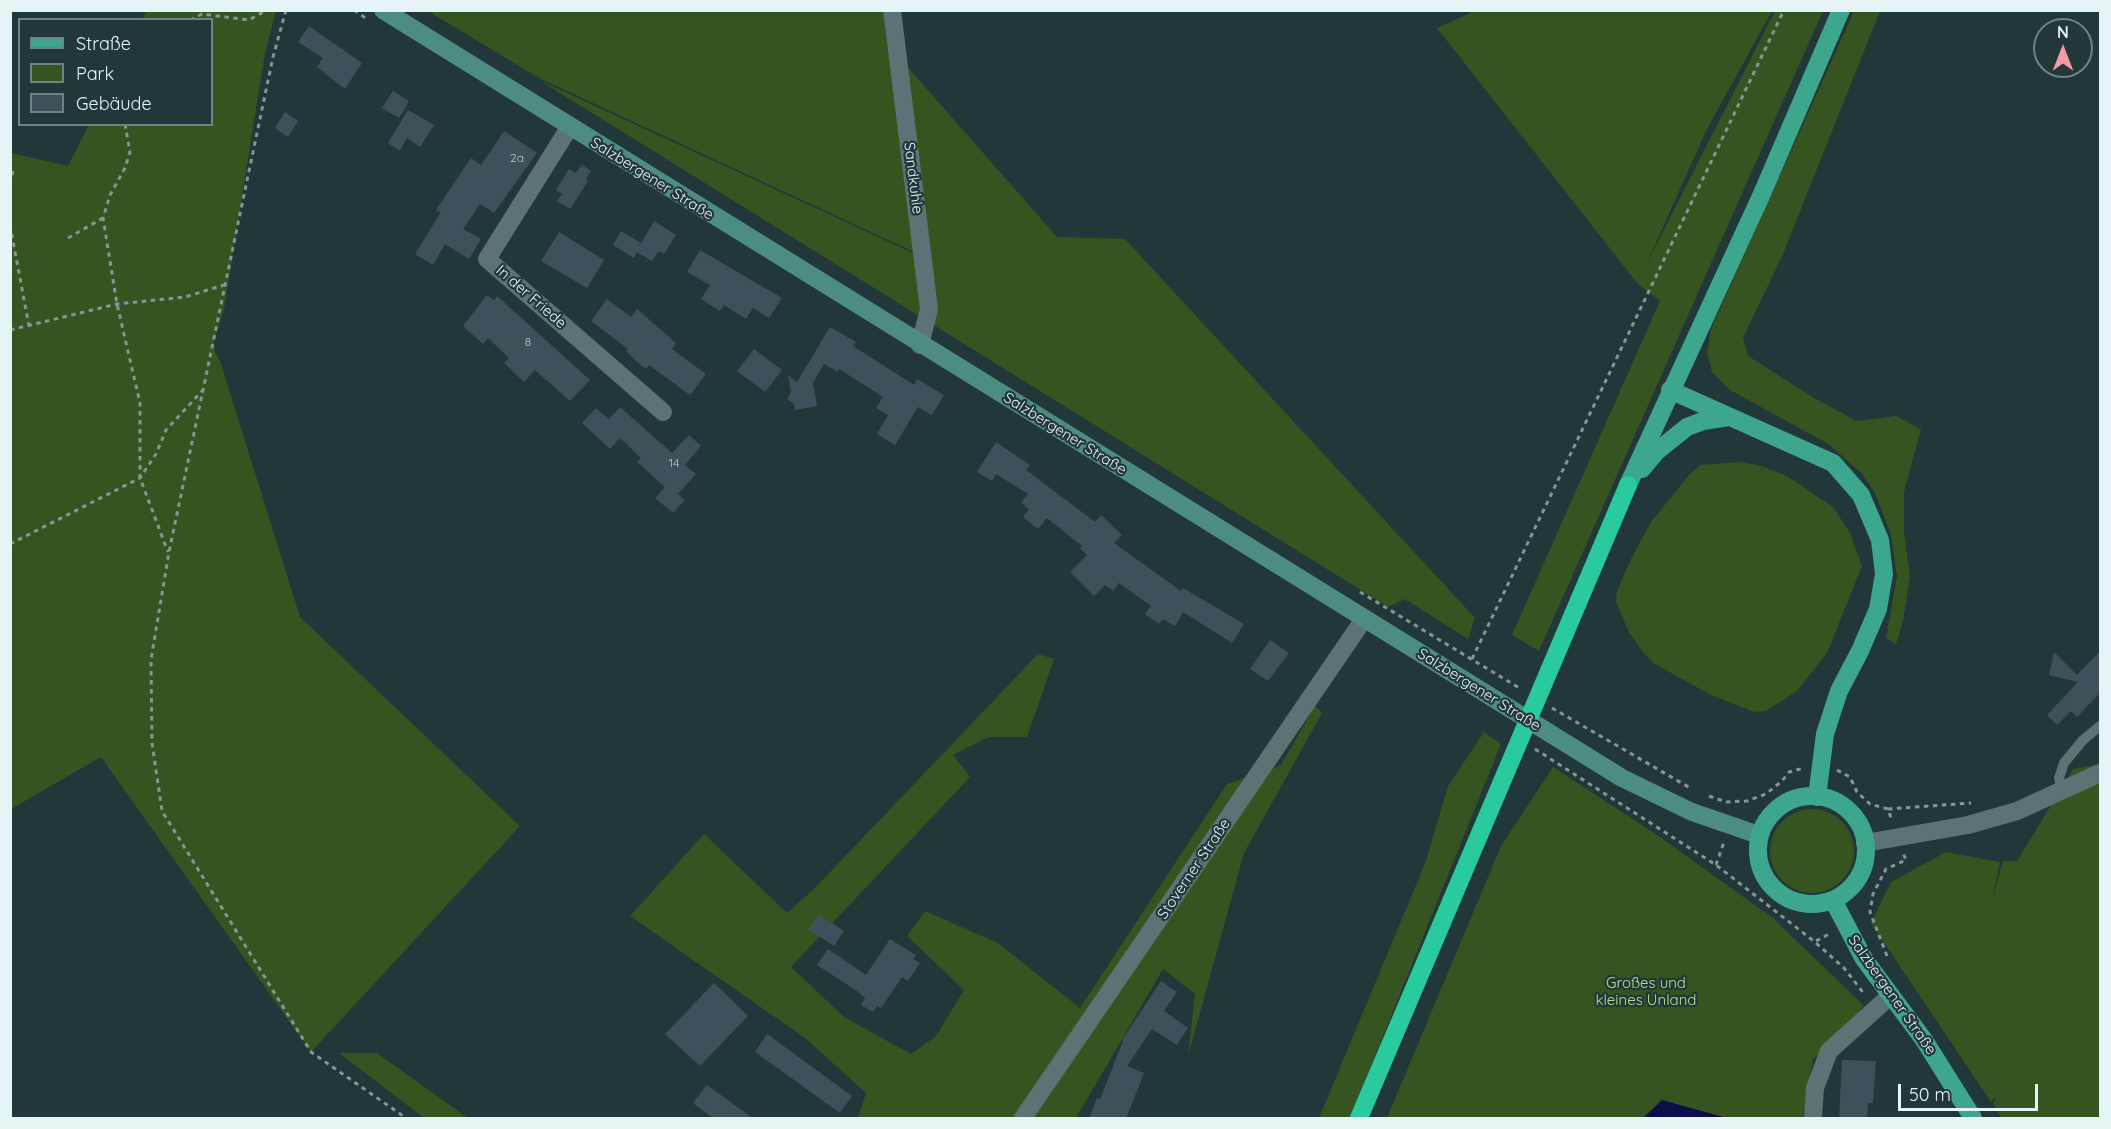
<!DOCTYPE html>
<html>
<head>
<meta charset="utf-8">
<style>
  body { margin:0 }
  #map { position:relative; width:2111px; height:1129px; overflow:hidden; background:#213739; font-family:Quicksand,sans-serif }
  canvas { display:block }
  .frame { position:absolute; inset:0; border:12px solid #e7f4f5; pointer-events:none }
  .legend { position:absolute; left:18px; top:18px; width:195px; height:108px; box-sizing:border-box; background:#213739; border:2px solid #708384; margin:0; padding:8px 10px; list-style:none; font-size:18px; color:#e7f4f5 }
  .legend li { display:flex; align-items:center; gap:12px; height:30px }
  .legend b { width:30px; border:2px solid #708384 }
  .north { position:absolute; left:2033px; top:18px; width:60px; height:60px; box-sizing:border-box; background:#213739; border:2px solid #708384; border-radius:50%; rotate:0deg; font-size:16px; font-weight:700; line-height:24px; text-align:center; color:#e7f4f5 }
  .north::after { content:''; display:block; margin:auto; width:21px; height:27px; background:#f49aa2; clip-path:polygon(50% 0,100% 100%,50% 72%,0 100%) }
  .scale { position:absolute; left:1898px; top:1084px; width:140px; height:27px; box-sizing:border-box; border:3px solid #e7f4f5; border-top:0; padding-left:8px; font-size:18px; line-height:21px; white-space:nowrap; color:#e7f4f5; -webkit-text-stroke:4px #213739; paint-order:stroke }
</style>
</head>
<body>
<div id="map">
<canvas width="2111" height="1129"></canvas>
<div class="frame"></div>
<ul class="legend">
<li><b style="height:8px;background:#3da78d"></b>Straße</li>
<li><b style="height:16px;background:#365420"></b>Park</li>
<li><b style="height:16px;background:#40505b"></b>Gebäude</li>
</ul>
<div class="north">N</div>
<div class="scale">50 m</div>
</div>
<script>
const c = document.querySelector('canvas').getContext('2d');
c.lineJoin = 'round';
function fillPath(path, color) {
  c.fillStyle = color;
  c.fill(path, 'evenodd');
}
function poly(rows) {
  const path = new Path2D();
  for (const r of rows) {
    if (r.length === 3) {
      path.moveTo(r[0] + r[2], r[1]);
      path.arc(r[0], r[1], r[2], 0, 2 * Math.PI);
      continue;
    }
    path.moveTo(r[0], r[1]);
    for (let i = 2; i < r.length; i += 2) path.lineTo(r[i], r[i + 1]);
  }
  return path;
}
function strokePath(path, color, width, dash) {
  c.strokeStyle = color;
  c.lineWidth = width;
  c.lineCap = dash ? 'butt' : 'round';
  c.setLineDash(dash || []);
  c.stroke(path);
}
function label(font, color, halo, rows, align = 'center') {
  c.font = font + ' Quicksand,sans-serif';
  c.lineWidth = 4.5;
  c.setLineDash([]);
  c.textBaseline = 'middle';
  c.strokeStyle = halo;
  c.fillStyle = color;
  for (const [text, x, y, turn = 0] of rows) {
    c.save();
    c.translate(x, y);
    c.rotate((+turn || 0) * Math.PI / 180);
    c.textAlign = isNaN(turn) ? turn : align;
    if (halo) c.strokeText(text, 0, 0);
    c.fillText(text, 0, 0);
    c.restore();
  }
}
const green = poly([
  [147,11,276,11,265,53,224,309,213,346,221,364,300,617,520,826,311,1052,101,757,11,809,11,153,68,166,89,125,212,124,212,20,142,19],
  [428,11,883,11,914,252,539,78],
  [1475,11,1772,11,1707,129,1646,265,1775,11,1823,11,1539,651,1512,635,1660,301,1637,283,1437,28],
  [1854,11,1880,11,1783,254,1743,338,1748,356,1814,398,1857,421,1896,416,1921,429,1904,492,1904,531,1910,577,1903,621,1896,644,1886,638,1897,576,1891,535,1875,493,1863,475,1830,445,1730,390,1712,372,1707,353,1711,329],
  [905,64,1057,237,1125,239,1475,618,1468,639,1405,599,1388,607,539,80,928,260],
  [1741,462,1761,466,1787,476,1833,507,1850,533,1862,566,1827,653,1797,691,1766,711,1754,712,1709,694,1655,664,1643,652,1629,632,1616,602,1617,591,1631,559,1651,522,1689,475,1700,465],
  [1038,654,1054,659,1027,737,989,737,953,755,970,777,791,967,844,1017,911,1054,936,1036,964,990,907,936,925,911,998,943,1080,1008,1227,784,1281,765,1315,706,1322,713,1244,853,1188,1056,1195,994,1163,969,1076,1118,858,1118,866,1093,805,1038,630,916,704,834,787,913,814,889],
  [1484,732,1501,744,1350,1118,1319,1118,1426,861,1448,786],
  [2100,764,2100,1118,2001,1118,1993,1104,1997,1096,1991,1102,1871,923,1891,882,1946,852,2000,862,1992,900,2003,861,2017,861,2073,769],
  [1553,767,1660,837,1774,919,1864,1006,1858,1012,1860,1015,1813,1059,1803,1118,1387,1118,1501,846],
  [1812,851,42],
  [339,1053,377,1053,468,1118,424,1118]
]);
const water = poly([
  [1662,1100,1727,1118,1643,1118]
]);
const building = poly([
  [309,26,362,63,345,89,317,67,323,58,298,42],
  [393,91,409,101,399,118,382,108],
  [408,110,434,125,420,147,407,138,400,151,388,143],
  [285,112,298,121,288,137,275,128],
  [504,131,537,153,494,213,480,204,463,229,481,239,469,259,445,244,433,265,415,254,441,212,436,210,471,158,481,165],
  [582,165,591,171,586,179,588,181,570,209,557,201,562,194,556,190,569,169,576,173],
  [654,221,676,235,664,254,659,251,652,261,637,252,634,258,613,245,621,231,641,243],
  [559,232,604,260,587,288,541,261],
  [700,250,782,298,769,318,753,308,746,319,724,305,720,311,701,299,710,285,687,272],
  [487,295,494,300,497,296,590,380,570,401,535,370,524,382,504,363,509,358,488,338,483,344,463,326],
  [607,299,631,317,637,309,676,343,672,349,706,374,690,395,649,365,646,369,637,362,626,351,628,349,591,321],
  [830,327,856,342,853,346,914,385,917,379,944,395,932,415,918,407,895,445,877,434,888,415,876,408,883,397,839,369,838,372,824,364,813,383,817,406,795,410,794,404,787,399,791,392,788,375,797,382],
  [754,349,782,370,765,392,737,371],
  [620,407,672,453,689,435,701,446,685,465,696,474,678,494,685,500,673,513,655,498,665,487,637,462,641,458,620,438,610,449,582,423,596,408,609,419],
  [996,442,1030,465,1026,470,1095,522,1101,515,1122,535,1114,543,1181,591,1183,588,1244,624,1232,643,1183,612,1175,626,1163,619,1159,624,1145,614,1151,606,1119,583,1113,591,1105,585,1094,596,1070,572,1087,555,1080,548,1082,546,1047,518,1038,529,1023,517,1029,509,1021,503,1028,494,996,474,992,481,977,472],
  [1270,640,1289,653,1268,681,1250,669],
  [2100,651,2100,693,2077,717,2071,711,2057,725,2047,715,2078,682,2049,675,2054,652,2077,675],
  [819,914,844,931,834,946,808,929],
  [890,939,916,955,913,959,920,963,908,981,902,977,881,1008,877,1006,873,1012,861,1005,865,998,857,991,817,965,828,949,866,975],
  [1161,981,1177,992,1164,1011,1188,1028,1177,1045,1152,1029,1127,1066,1144,1073,1126,1119,1089,1119,1097,1098,1100,1099,1123,1041,1122,1040],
  [714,983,748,1016,700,1066,665,1034],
  [767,1034,852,1096,840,1113,755,1052],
  [1842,1060,1876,1061,1873,1103,1868,1103,1867,1119,1839,1119],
  [707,1085,754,1119,714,1119,693,1103]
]);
const path = poly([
  [286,10,273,57,169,552,151,660,152,743,162,811,311,1052,406,1118],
  [354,10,367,19],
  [190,20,202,14,249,20,267,10],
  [125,124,130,152,125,168,110,195,103,218,117,304,140,403,140,478,168,552],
  [10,184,13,171],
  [10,225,29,326],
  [68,238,103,218],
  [10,330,117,304,185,297,224,285],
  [10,544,140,478,156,454,166,430,202,391],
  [1360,592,1521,689],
  [1472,659,1784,10],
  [1552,708,1692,789],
  [1535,749,1716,865,1815,942,1844,968,1865,995],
  [1837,770,1850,777,1857,792,1870,804,1888,809,1892,821],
  [1709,796,1726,802,1747,801,1766,794,1782,781,1789,772,1804,768],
  [1888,809,1971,803],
  [1716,865,1724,842],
  [1816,941,1831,933],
  [1887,956,1870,912,1873,894,1886,869,1906,860,1903,853]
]);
const lane = poly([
  [2062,792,2059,778,2064,763,2083,740,2100,726]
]);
const street = poly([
  [892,10,929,309,920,345],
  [569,128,487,259,663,412],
  [1865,843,1968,825,2017,811,2100,773],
  [1023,1118,1364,619],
  [1813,1118,1815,1088,1829,1051,1890,996]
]);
const secondary = poly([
  [383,10,1622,778,1692,812,1759,835]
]);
const primary = poly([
  [1670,390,1833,463,1861,495,1880,540,1884,574,1878,609,1860,651,1839,691,1825,734,1817,797],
  [1642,469,1656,452,1687,427,1703,421,1729,417],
  [1628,485,1761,196,1841,10],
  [1812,850,54],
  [1833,900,1864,959,1924,1040,1973,1118]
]);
const highway = poly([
  [1359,1118,1628,485]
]);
const numberNames = [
  ["2a",517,158],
  ["8",528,342],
  ["14",674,463]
];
const streetNames = [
  ["Sandkuhle",913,178,83],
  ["Salzbergener Straße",652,179,32],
  ["In der Friede",531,297,41],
  ["Salzbergener Straße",1065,434,32],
  ["Salzbergener Straße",1479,690,32],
  ["Stoverner Straße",1194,869,-56],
  ["Salzbergener Straße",1892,995,55]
];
const parkNames = [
  ["Großes und",1646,983],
  ["kleines Unland",1646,1000]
];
fillPath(green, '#365420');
fillPath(water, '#0b0e4a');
fillPath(building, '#40505b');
strokePath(path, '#849697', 3, [4.5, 4.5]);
strokePath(lane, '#5c7375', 10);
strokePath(street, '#5c7375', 18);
strokePath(secondary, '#4d8d81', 18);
strokePath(primary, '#3da78d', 18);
strokePath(highway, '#29ca9d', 18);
label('12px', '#bdcbce', null, numberNames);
label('15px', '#e7f4f5', '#213739', streetNames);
label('15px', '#afe889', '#213739', parkNames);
</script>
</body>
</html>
